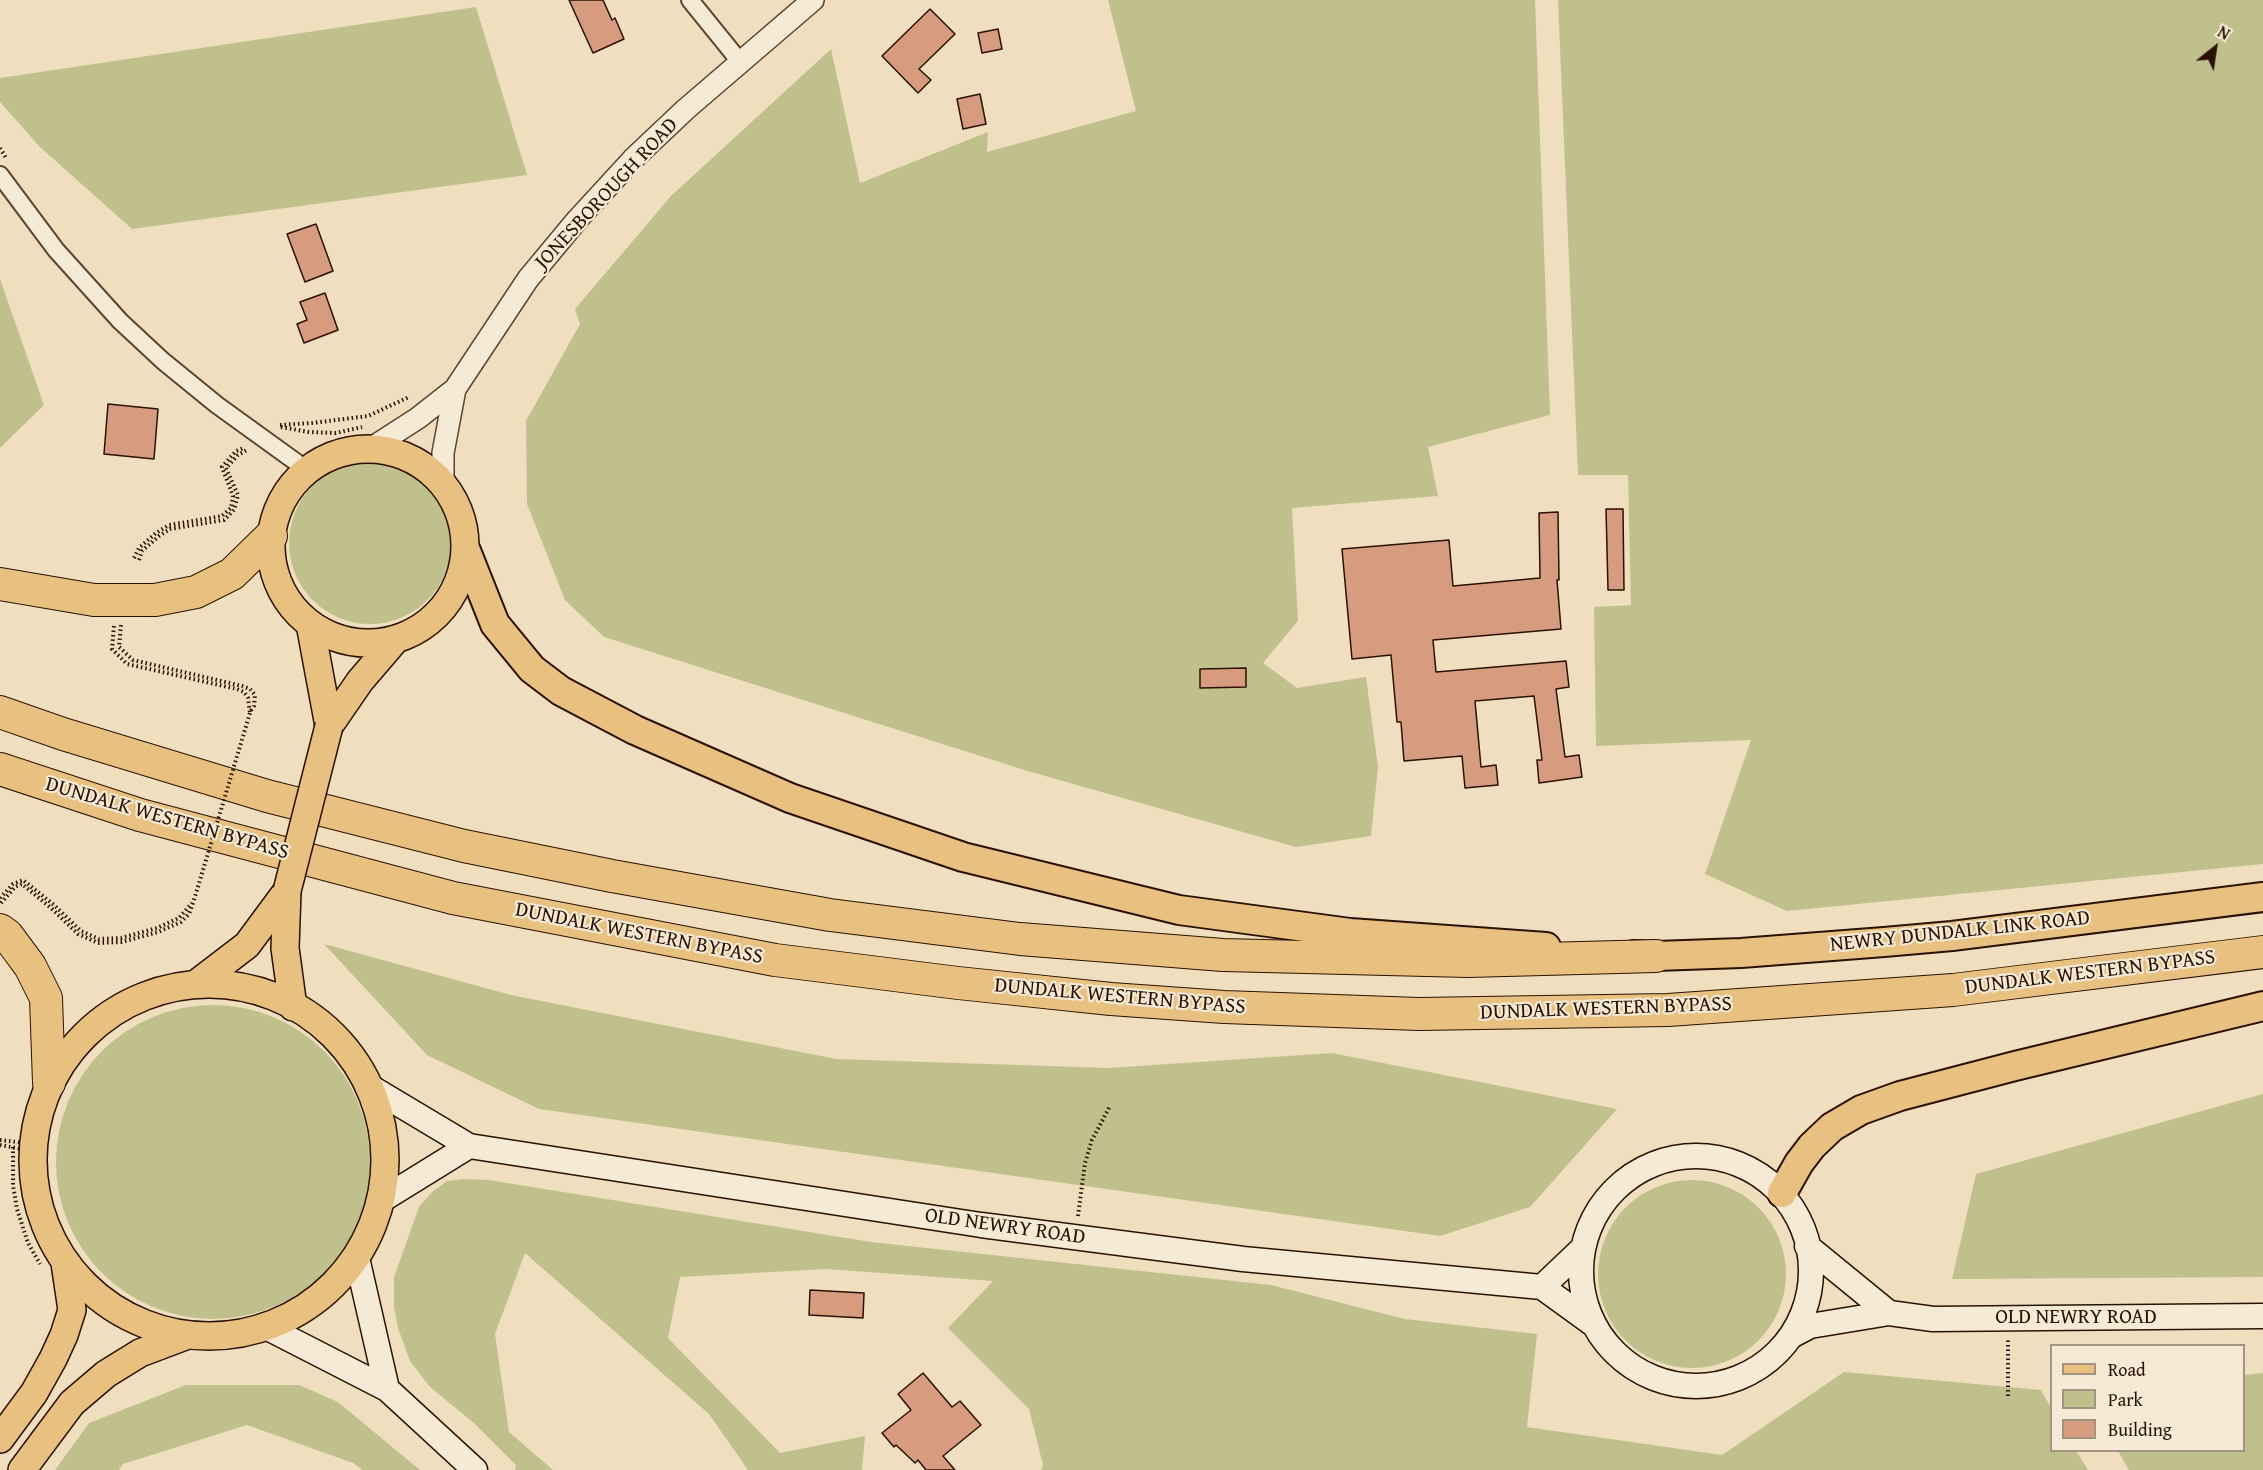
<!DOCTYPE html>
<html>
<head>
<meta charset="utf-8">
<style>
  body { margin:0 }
  #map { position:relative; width:2263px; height:1470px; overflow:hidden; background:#f0dfbe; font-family:"Gentium Book Plus",serif }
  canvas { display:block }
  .legend { position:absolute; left:2050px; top:1344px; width:195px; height:108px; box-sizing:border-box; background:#f5ead5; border:2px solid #a49380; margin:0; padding:8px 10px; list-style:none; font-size:18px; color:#2a1100 }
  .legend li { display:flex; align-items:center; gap:12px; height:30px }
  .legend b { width:30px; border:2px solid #a49380 }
  .north { position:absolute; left:2185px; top:18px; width:60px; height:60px; -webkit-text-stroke:4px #f5ead5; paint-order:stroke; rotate:30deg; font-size:16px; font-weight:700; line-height:24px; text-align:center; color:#2a1100 }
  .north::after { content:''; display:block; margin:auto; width:21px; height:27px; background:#2a1100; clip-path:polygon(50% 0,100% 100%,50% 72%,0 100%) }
</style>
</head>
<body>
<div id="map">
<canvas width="2263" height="1470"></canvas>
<ul class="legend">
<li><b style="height:8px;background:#e8c07f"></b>Road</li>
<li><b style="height:16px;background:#c0c08d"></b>Park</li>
<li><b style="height:16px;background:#d79b80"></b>Building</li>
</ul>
<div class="north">N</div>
</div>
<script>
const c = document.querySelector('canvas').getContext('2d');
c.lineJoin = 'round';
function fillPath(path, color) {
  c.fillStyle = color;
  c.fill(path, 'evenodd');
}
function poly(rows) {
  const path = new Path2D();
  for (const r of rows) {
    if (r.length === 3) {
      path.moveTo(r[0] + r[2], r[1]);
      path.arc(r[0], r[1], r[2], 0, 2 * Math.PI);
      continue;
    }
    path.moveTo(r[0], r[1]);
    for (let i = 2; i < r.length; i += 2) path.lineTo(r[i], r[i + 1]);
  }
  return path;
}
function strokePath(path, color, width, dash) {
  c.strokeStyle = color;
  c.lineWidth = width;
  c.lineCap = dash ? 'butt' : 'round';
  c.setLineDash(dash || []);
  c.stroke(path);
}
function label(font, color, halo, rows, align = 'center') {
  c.font = font + ' "Gentium Book Plus",serif';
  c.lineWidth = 4.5;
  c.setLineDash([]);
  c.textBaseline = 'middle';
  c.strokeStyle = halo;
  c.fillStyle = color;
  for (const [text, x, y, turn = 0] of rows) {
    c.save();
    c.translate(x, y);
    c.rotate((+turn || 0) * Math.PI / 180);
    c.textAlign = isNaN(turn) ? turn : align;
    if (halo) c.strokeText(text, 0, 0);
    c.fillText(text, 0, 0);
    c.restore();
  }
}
const green = poly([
  [1108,0,1535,0,1550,415,1428,447,1438,496,1292,508,1298,621,1263,663,1297,688,1366,677,1378,767,1371,836,1296,847,1031,772,604,637,565,600,527,504,526,421,580,324,575,309,671,196,831,49,860,183,988,132,987,152,1136,111],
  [1558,0,2263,0,2263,864,1787,911,1705,874,1751,740,1596,746,1594,607,1631,605,1628,475,1578,475],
  [476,7,527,175,132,229,40,147,0,102,0,78],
  [0,279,44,405,0,448],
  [370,543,81],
  [324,944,511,995,836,1059,1109,1068,1332,1053,1617,1109,1530,1207,1440,1236,539,1109,427,1055],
  [213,1162,157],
  [2263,1094,2263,1277,1952,1279,1976,1174],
  [464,1179,489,1180,871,1242,1271,1285,1405,1319,1537,1334,1527,1427,1722,1455,1844,1372,2041,1390,2051,1408,2052,1450,2076,1451,2088,1470,1041,1470,1043,1465,1029,1409,948,1328,993,1281,826,1269,680,1277,668,1338,780,1453,865,1436,862,1470,748,1470,709,1414,525,1253,495,1334,509,1432,553,1470,515,1470,516,1465,474,1423,430,1387,410,1361,398,1328,394,1307,394,1277,419,1207,432,1192,447,1181],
  [1692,1274,94],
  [2263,1373,2263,1470,2129,1470,2118,1451,2244,1450,2244,1375],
  [186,1385,299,1385,338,1402,420,1470,363,1470,353,1463,247,1425,123,1464,119,1470,55,1470,89,1423]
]);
const building = poly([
  [569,0,603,0,612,20,615,18,624,39,593,53,569,0],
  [930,9,955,34,919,69,931,80,918,93,882,56,930,9],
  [998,29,1002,49,982,53,978,33,998,29],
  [980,94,986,124,963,129,957,99,980,94],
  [316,224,333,271,305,282,287,234,316,224],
  [325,293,338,330,304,343,297,324,307,320,300,302,325,293],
  [108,404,158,409,154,459,104,454,108,404],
  [1606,509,1623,509,1624,590,1608,590,1606,509],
  [1558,512,1559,580,1557,580,1561,629,1433,640,1436,672,1566,661,1569,687,1556,689,1565,757,1579,755,1582,777,1539,783,1537,760,1542,760,1534,696,1475,701,1481,767,1496,765,1498,785,1465,788,1462,756,1404,761,1401,722,1397,722,1391,655,1352,659,1342,549,1449,540,1453,586,1540,578,1539,513,1558,512],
  [1246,668,1246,687,1200,688,1200,669,1246,668],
  [810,1290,864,1293,863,1318,809,1315,810,1290],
  [923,1373,952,1407,960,1401,981,1425,943,1456,955,1470,926,1470,918,1460,915,1463,896,1445,894,1447,882,1433,911,1410,898,1394,923,1373]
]);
const path = poly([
  [0,148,6,158],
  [280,425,312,423,368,416,409,397],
  [281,427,309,432,336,433,362,427],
  [134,558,139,548,156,533,169,525,222,516,231,508,233,496,222,467,236,451,244,448],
  [139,560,142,551,159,536,170,529,224,520,234,510,238,495,226,468,238,455,247,450],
  [121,625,119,647,133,660,242,686,250,689,255,695,254,706,250,712],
  [114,626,112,649,127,664,237,689,244,692,248,698,250,713],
  [0,898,13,884,23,880,54,905,81,931,99,939,121,938,157,928,179,918,192,903],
  [1,903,15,887,22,884,51,908,78,934,98,943,122,942,158,932,181,922,189,914,194,900],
  [0,1140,33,1144],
  [0,1145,33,1151],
  [13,1147,13,1185,17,1209,28,1243,40,1264],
  [1078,1216,1085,1163,1092,1140,1110,1106],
  [2008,1396,2008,1340]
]);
const minor = poly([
  [690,0,741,63],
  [0,175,56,250,120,321,163,361,217,405,307,470]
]);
const tertiary = poly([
  [370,449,418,418,455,389,528,279,577,220,633,159,686,109,813,0],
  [443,484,443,453,455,389]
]);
const secondary = poly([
  [367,1085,469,1146,981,1225,1243,1259,1542,1287,1593,1324],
  [1696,1271,115],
  [380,1201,469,1146],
  [1807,1246,1889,1313],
  [357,1258,387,1389],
  [1542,1287,1582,1249],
  [268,1328,387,1389,475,1470],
  [1793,1335,1810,1326,1889,1313,1933,1319,2263,1316]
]);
const primary = poly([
  [368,546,97],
  [310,624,329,726],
  [329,726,360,681,396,639],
  [287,891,285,948,293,1007],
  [196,984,247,945,287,891],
  [209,1160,176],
  [0,1439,34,1393,53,1359,64,1335,72,1310,65,1263],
  [22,1470,72,1403,106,1374,140,1353,185,1336]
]);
const trunk = poly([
  [466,551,495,624,532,669,561,691,635,730,790,798,963,857,1179,910,1350,933,1546,947],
  [1634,955,1656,956,1741,953,1884,942,1952,936,2263,897],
  [1782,1193,1799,1163,1812,1146,1832,1127,1861,1110,1900,1096,2015,1066,2263,1006]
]);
const motorway = poly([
  [0,584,94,600,155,600,196,592,232,574,271,536],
  [0,712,63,734,267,796,464,846,612,876,830,915,1020,939,1223,955,1468,961,1656,956],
  [0,769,140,815,453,898,775,960,958,983,1111,999,1224,1007,1419,1014,1668,1010,1953,990,2263,952],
  [0,930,7,935,30,966,46,998,49,1083]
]);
const pathBridge = poly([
  [194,900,250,713]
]);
const primaryBridge = poly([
  [287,891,329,726]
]);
const streetNames = [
  ["JONESBOROUGH ROAD",607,194,-47],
  ["DUNDALK WESTERN BYPASS",167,819,16],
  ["NEWRY DUNDALK LINK ROAD",1960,932,-6],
  ["DUNDALK WESTERN BYPASS",639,934,11],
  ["DUNDALK WESTERN BYPASS",2090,973,-7],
  ["DUNDALK WESTERN BYPASS",1120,997,5],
  ["DUNDALK WESTERN BYPASS",1606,1009,-2],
  ["OLD NEWRY ROAD",1005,1227,8],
  ["OLD NEWRY ROAD",2076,1318]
];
fillPath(green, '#c0c08d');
fillPath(building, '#d79b80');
strokePath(building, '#2a1100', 1.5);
strokePath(minor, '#5c4430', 20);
strokePath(tertiary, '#5c4430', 24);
strokePath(secondary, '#2a1100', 27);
strokePath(primary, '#2a1100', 30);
strokePath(trunk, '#2a1100', 32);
strokePath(motorway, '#2a1100', 34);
strokePath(path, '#2a1100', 4, [1.5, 3]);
strokePath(minor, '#f5ead5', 16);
strokePath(tertiary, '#f5ead5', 21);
strokePath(secondary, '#f5ead5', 24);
strokePath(primary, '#e8c07f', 27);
strokePath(trunk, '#e8c07f', 28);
strokePath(motorway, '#e8c07f', 32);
strokePath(primaryBridge, '#2a1100', 30, []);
strokePath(pathBridge, '#2a1100', 4, [1.5, 3]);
strokePath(primaryBridge, '#e8c07f', 27);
label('21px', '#2a1100', '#f5ead5', streetNames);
</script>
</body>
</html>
